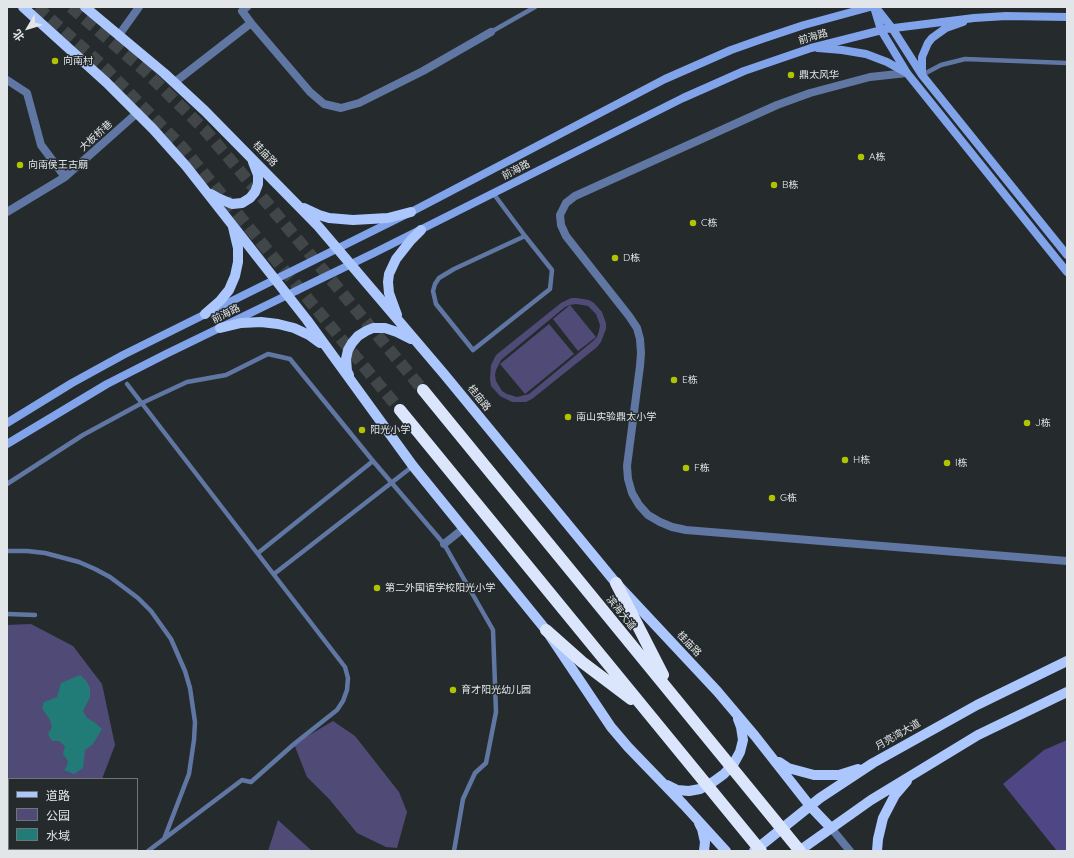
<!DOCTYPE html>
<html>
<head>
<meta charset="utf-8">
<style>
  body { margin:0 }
  #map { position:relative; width:1074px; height:858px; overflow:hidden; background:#252a2d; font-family:Quicksand,"Noto Sans SC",sans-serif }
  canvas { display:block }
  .frame { position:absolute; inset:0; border:8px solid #e2e6e8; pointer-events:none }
  .legend { position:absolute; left:8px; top:778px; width:130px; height:72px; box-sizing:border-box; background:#252a2d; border:1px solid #717578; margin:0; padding:5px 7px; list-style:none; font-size:12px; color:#e2e6e8 }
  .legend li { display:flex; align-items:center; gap:8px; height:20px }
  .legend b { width:20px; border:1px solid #717578 }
  .north { position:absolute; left:8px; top:8px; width:40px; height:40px; -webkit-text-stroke:3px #252a2d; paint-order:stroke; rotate:232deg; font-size:11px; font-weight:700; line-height:16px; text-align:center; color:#e2e6e8 }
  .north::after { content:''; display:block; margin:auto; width:14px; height:18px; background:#e2e6e8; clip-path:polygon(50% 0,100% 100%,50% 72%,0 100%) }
</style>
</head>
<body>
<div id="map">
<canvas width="1074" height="858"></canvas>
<div class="frame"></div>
<ul class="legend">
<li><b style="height:5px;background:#abc7fe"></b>道路</li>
<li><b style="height:11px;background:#4f4b76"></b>公园</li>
<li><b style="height:11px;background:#217c78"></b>水域</li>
</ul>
<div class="north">北</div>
</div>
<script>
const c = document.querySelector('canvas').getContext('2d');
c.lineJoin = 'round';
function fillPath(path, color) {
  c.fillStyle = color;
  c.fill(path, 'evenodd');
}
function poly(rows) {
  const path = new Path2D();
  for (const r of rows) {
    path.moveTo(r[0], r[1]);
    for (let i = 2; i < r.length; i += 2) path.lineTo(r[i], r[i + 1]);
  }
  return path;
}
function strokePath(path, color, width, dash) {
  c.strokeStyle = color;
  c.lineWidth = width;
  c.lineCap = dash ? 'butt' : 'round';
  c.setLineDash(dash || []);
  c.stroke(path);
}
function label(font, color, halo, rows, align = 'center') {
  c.font = font + ' Quicksand,"Noto Sans SC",sans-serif';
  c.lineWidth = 3;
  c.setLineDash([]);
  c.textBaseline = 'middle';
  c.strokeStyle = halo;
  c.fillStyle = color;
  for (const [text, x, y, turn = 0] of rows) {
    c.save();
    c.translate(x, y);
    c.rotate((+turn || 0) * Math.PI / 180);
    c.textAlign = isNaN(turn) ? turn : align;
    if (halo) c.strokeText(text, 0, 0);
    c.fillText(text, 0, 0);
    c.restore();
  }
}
const green = poly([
  [571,298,577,298,589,300,594,303,602,312,606,323,606,329,601,342,597,347,532,399,526,402,512,402,500,396,491,386,490,379,491,365,496,355,561,303],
  [576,304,588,306,596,314,600,325,599,331,597,337,593,341,529,394,517,397,507,394,502,391,496,381,495,375,496,370,501,360,565,307,570,305,553,319,578,351,596,337,570,305],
  [549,324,574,354,525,394,500,364],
  [31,624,73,646,102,684,115,745,102,779,9,779,9,835,7,835,7,625],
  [333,721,355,736,399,792,407,812,397,848,386,847,357,833,330,800,307,777,294,744],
  [278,820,312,851,268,851]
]);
const forest = poly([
  [1067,740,1067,851,1057,851,1003,784,1044,750]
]);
const water = poly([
  [80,675,87,682,90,688,90,697,83,711,87,718,94,722,102,729,93,744,85,750,83,768,74,774,64,770,67,766,68,761,63,754,65,746,59,741,52,741,48,734,52,727,50,720,42,708,44,702,57,697,61,683]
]);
const highwayTunnel = poly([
  [37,7,102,65,183,148,400,410],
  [71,7,145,71,204,129,268,204,423,390]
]);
const lane = poly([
  [491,32,535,7],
  [922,75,941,65,965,59,1067,63],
  [493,193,525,236,552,270,550,289,473,350,436,304,433,291,435,284,439,278,454,269,525,236],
  [127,384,345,667,348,678,347,690,343,701,337,710,294,744,251,782,242,780,148,851],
  [7,484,83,435,142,403,187,382,226,375,268,354,290,359,373,461,444,544,493,630,496,712,486,763,475,773,463,799,454,851],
  [7,551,27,551,45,553,79,562,95,569,110,577,138,598,151,611,171,639,185,671,190,688,195,722,194,740,189,774,164,839],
  [258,553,373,461],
  [274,574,413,466],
  [7,614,35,615]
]);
const street = poly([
  [251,23,310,92,324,104,341,108,359,103,423,71,491,32],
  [119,35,139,7],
  [907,73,870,77,810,93,777,105,575,196,566,203,560,215,561,225,566,236,629,316,637,328,640,339,641,353,640,366,627,466,628,479,632,493,639,505,648,515,660,522,672,527,686,530,1067,561],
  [7,80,27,93,41,145,65,177],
  [175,82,251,23,242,11,247,7],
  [7,212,65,177,137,113],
  [444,544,464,528],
  [831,828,850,851]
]);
const secondary = poly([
  [874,7,881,30,907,73,1067,272],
  [877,9,892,28,922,75,1067,255],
  [818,48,842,50,866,54,887,62,905,72],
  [922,74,922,57,928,43,932,38,946,28,963,22],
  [7,423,72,383,123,355,411,212,665,79,731,50,762,39,804,25,870,7],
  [7,444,107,384,166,354,376,252,683,98,744,71,811,48,886,29,974,18,1006,16,1067,17]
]);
const primary = poly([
  [23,7,107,83,153,129,186,166,307,320,413,466,546,630,611,727,628,747,684,805,726,851],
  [85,7,164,73,205,111,318,226,444,374,616,583,717,691,755,736,810,806,831,828],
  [211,194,218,198,232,204,242,203,250,198,255,192,258,184,258,175,253,162],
  [304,208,319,215,329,218,353,220,388,218,411,212],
  [205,314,220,301,229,290,235,276,238,262,238,248,233,227],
  [397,315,389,293,388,282,389,274,396,259,411,240,421,230],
  [220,328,241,323,261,322,278,324,294,328,309,335,320,343],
  [349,375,347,371,346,359,348,350,352,343,358,336,366,331,373,328,385,328,397,332,411,339],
  [779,762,788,768,814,775,839,775,858,769],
  [667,785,677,790,689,791,700,789,713,782,724,774,734,763,740,752,743,740,741,727,738,719],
  [699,823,702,829,705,842,704,851],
  [754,851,820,798,873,763,977,705,1067,661],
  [799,851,871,800,978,735,1067,692],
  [877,851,878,839,883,818,895,795,907,781]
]);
const highway = poly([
  [423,390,800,851],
  [400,410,761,851],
  [616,583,663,675],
  [546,630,582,662,631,699]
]);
const markers = [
  [55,61,4,"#b0c500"],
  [791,75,4,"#b0c500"],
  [861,157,4,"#b0c500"],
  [20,165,4,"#b0c500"],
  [774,185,4,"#b0c500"],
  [693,223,4,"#b0c500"],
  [615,258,4,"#b0c500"],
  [674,380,4,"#b0c500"],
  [568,417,4,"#b0c500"],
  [1027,423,4,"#b0c500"],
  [362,430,4,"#b0c500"],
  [845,460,4,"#b0c500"],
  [947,463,4,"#b0c500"],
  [686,468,4,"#b0c500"],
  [772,498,4,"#b0c500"],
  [377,588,4,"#b0c500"],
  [453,690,4,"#b0c500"]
];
const streetNames = [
  ["前海路",813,37,-16],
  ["大板桥巷",96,136,-42],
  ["桂庙路",265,154,46],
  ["前海路",516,170,-27],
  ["前海路",226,314,-26],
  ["桂庙路",479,398,51],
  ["滨海大道",621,613,51],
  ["桂庙路",689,644,46],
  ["月亮湾大道",898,735,-30]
];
const poiNames = [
  ["向南村",63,61],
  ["鼎太风华",799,75],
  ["A栋",869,157],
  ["向南侯王古廟",28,165],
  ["B栋",782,185],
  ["C栋",701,223],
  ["D栋",623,258],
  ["E栋",682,380],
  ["南山实验鼎太小学",576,417],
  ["J栋",1035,423],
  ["阳光小学",370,430],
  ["H栋",853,460],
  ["I栋",955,463],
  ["F栋",694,468],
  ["G栋",780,498],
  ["第二外国语学校阳光小学",385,588],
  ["育才阳光幼儿园",461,690]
];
fillPath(green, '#4f4b76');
fillPath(forest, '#4f4686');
fillPath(water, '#217c78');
strokePath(highwayTunnel, '#414649', 12, [12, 6]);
strokePath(lane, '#6177a3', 4.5);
strokePath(street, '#6177a3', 8);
strokePath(secondary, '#80a3ea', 8);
strokePath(primary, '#abc7fe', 10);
strokePath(highway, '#dbe6fd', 12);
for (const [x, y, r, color] of markers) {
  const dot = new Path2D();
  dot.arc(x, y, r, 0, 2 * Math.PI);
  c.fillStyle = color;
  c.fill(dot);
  strokePath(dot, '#252a2d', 1.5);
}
label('10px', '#e2e6e8', '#252a2d', streetNames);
label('10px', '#e2e6e8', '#252a2d', poiNames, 'left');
</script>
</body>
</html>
